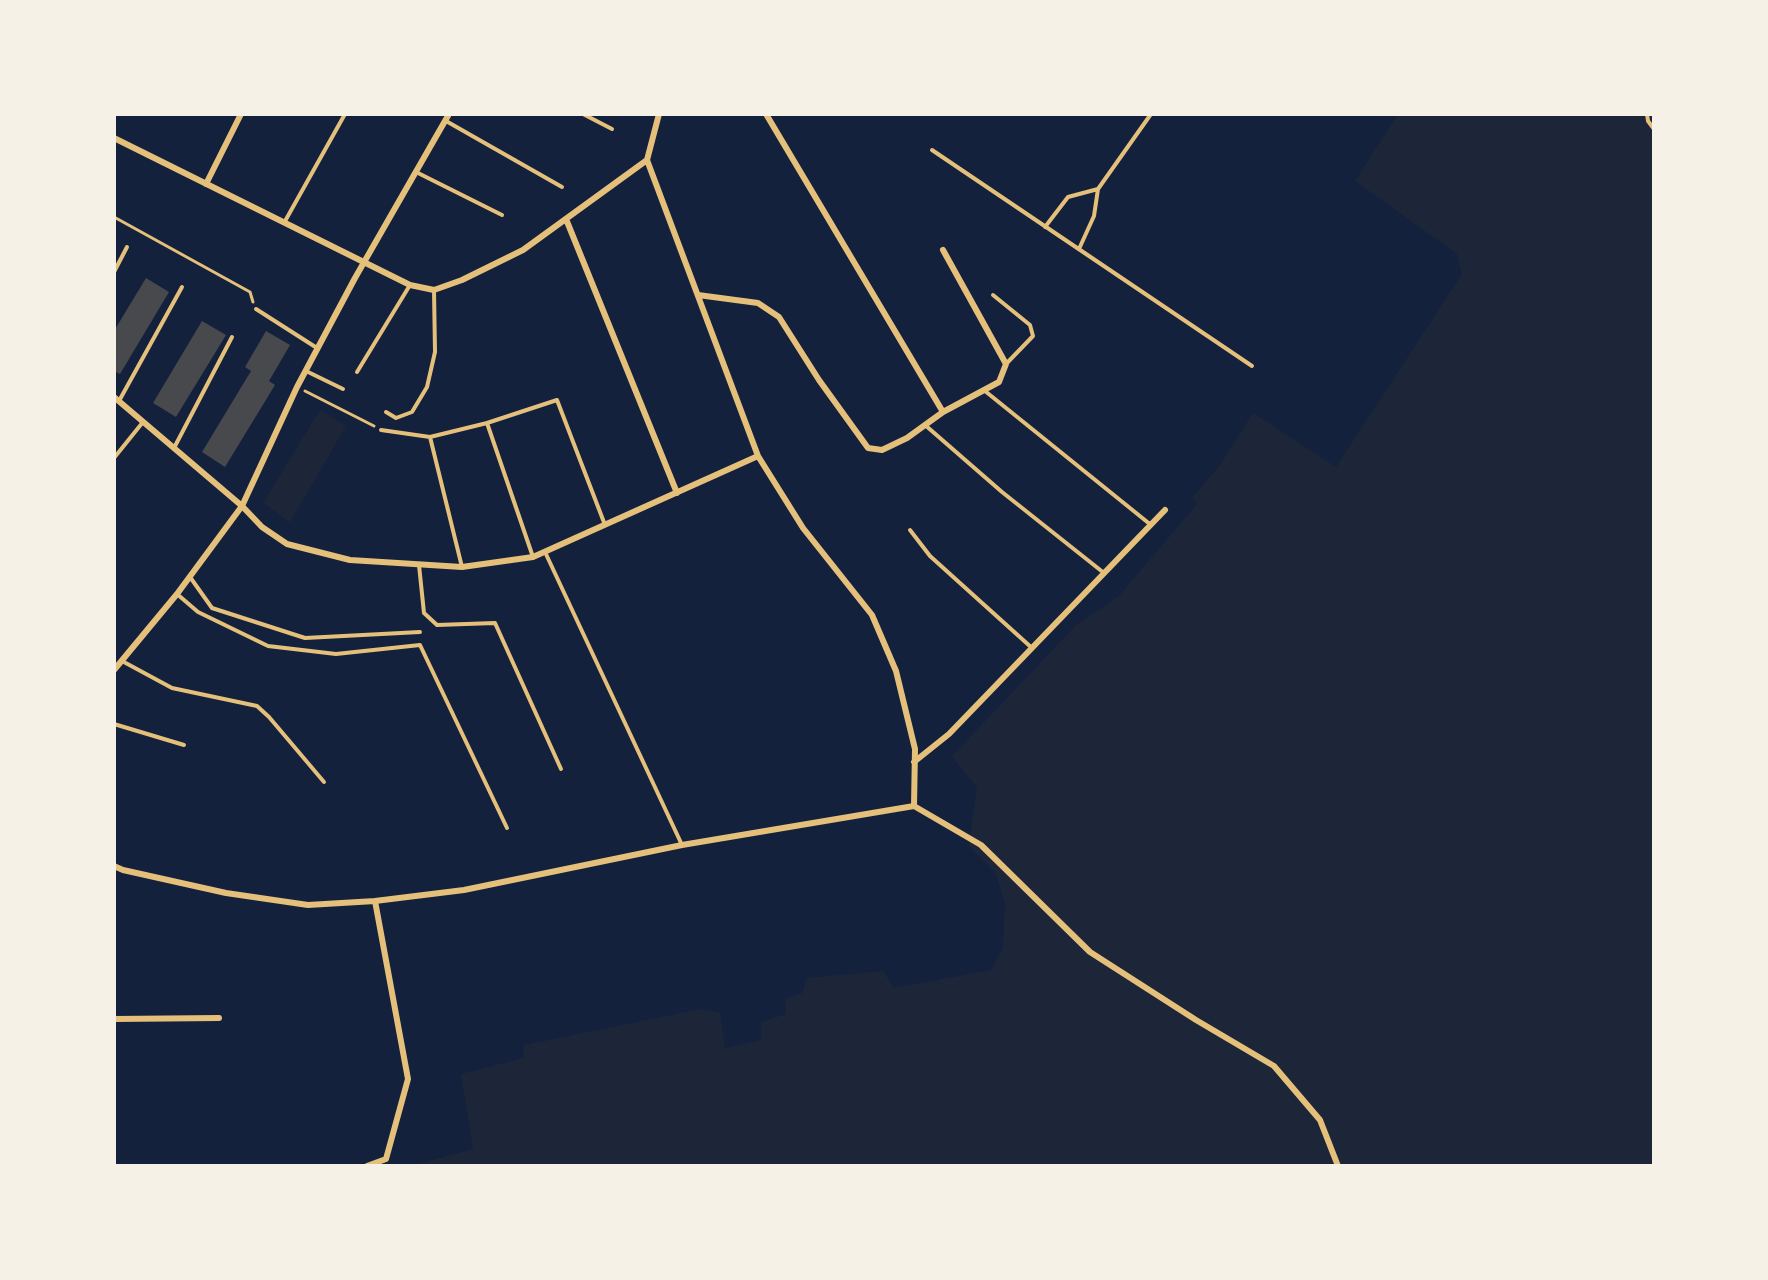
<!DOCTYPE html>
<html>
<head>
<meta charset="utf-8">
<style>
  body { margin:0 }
  #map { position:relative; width:1768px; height:1280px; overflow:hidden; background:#14213d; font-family:Cabin,sans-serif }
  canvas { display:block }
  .frame { position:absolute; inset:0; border:116px solid #f6f1e7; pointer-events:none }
</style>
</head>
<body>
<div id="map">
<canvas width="1768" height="1280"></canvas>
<div class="frame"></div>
</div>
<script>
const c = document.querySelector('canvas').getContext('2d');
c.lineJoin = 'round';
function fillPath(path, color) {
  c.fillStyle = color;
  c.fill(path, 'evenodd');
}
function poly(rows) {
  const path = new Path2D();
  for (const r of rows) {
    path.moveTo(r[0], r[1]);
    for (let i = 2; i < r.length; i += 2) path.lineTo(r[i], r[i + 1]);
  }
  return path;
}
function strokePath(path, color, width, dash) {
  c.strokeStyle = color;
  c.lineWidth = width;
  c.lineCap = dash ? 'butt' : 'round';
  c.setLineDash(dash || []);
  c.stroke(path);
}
const green = poly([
  [1398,114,1654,114,1654,1166,410,1166,473,1149,461,1074,523,1058,524,1045,701,1009,720,1013,725,1048,761,1040,761,1022,786,1014,785,999,802,993,807,978,884,971,893,988,991,970,1003,948,1005,903,995,872,969,846,977,788,952,756,1077,624,1118,597,1197,504,1192,498,1220,465,1253,413,1336,467,1462,274,1457,254,1355,181],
  [320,410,346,426,290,522,263,503]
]);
const building = poly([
  [146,278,169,292,120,374,114,371,114,331],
  [202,321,226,335,176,417,153,403],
  [266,331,290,345,269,381,275,385,225,467,202,452,251,371,245,367]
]);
const path = poly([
  [114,217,250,292,253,302],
  [305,391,374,426]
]);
const service = poly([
  [583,114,612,129],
  [1647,114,1648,121,1654,129],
  [446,121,562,187],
  [932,150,1252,366],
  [416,172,502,215],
  [1098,189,1151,114],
  [284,223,345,114],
  [1045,227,1068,197,1098,189,1094,216,1079,249],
  [114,272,127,247],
  [993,295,1030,325,1033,336,1006,364],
  [256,309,317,348],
  [306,371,343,389],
  [357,372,410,285],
  [985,391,1151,525],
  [119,401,182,287],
  [386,412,396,418,412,412,427,387,435,352,434,290],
  [487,423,557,400,605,525],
  [925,425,1002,492,1104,573],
  [381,430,430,437,487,423,533,557],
  [430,437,462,567],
  [174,448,232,337],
  [114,458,143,422],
  [910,530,930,556,1032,648],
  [545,552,682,845],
  [419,565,424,613,437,625,495,623,561,769],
  [190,577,212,608,305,638,420,632],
  [177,594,198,612,268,646,336,654,420,645,507,828],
  [122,661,172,688,257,706,269,717,324,782],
  [114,724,184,745]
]);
const minor = poly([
  [659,114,647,160,758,456,803,528,872,615,896,671,915,749,914,806],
  [766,114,943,412],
  [114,138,410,285,434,290,462,280,523,250,647,160],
  [206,184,241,114],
  [566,219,677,493],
  [698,295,758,303,779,317,819,380,868,448,882,450,907,438,943,412,999,382,1006,364,943,250],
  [114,397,242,506,262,527,287,544,350,560,462,567,533,557,758,456],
  [114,670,177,594,242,506,297,387,355,278,449,114],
  [914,762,949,734,1165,510],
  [914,806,981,845,1090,952,1196,1020,1274,1066,1320,1120,1338,1166],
  [114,866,123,870,226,893,308,905,375,901,464,890,682,845,914,806],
  [114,1019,219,1018],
  [367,1166,386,1159,408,1079,375,901]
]);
fillPath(green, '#1d2539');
fillPath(building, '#48494c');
strokePath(path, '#e5c07b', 3);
strokePath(service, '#e5c07b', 4);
strokePath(minor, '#e5c07b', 6);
</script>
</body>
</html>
